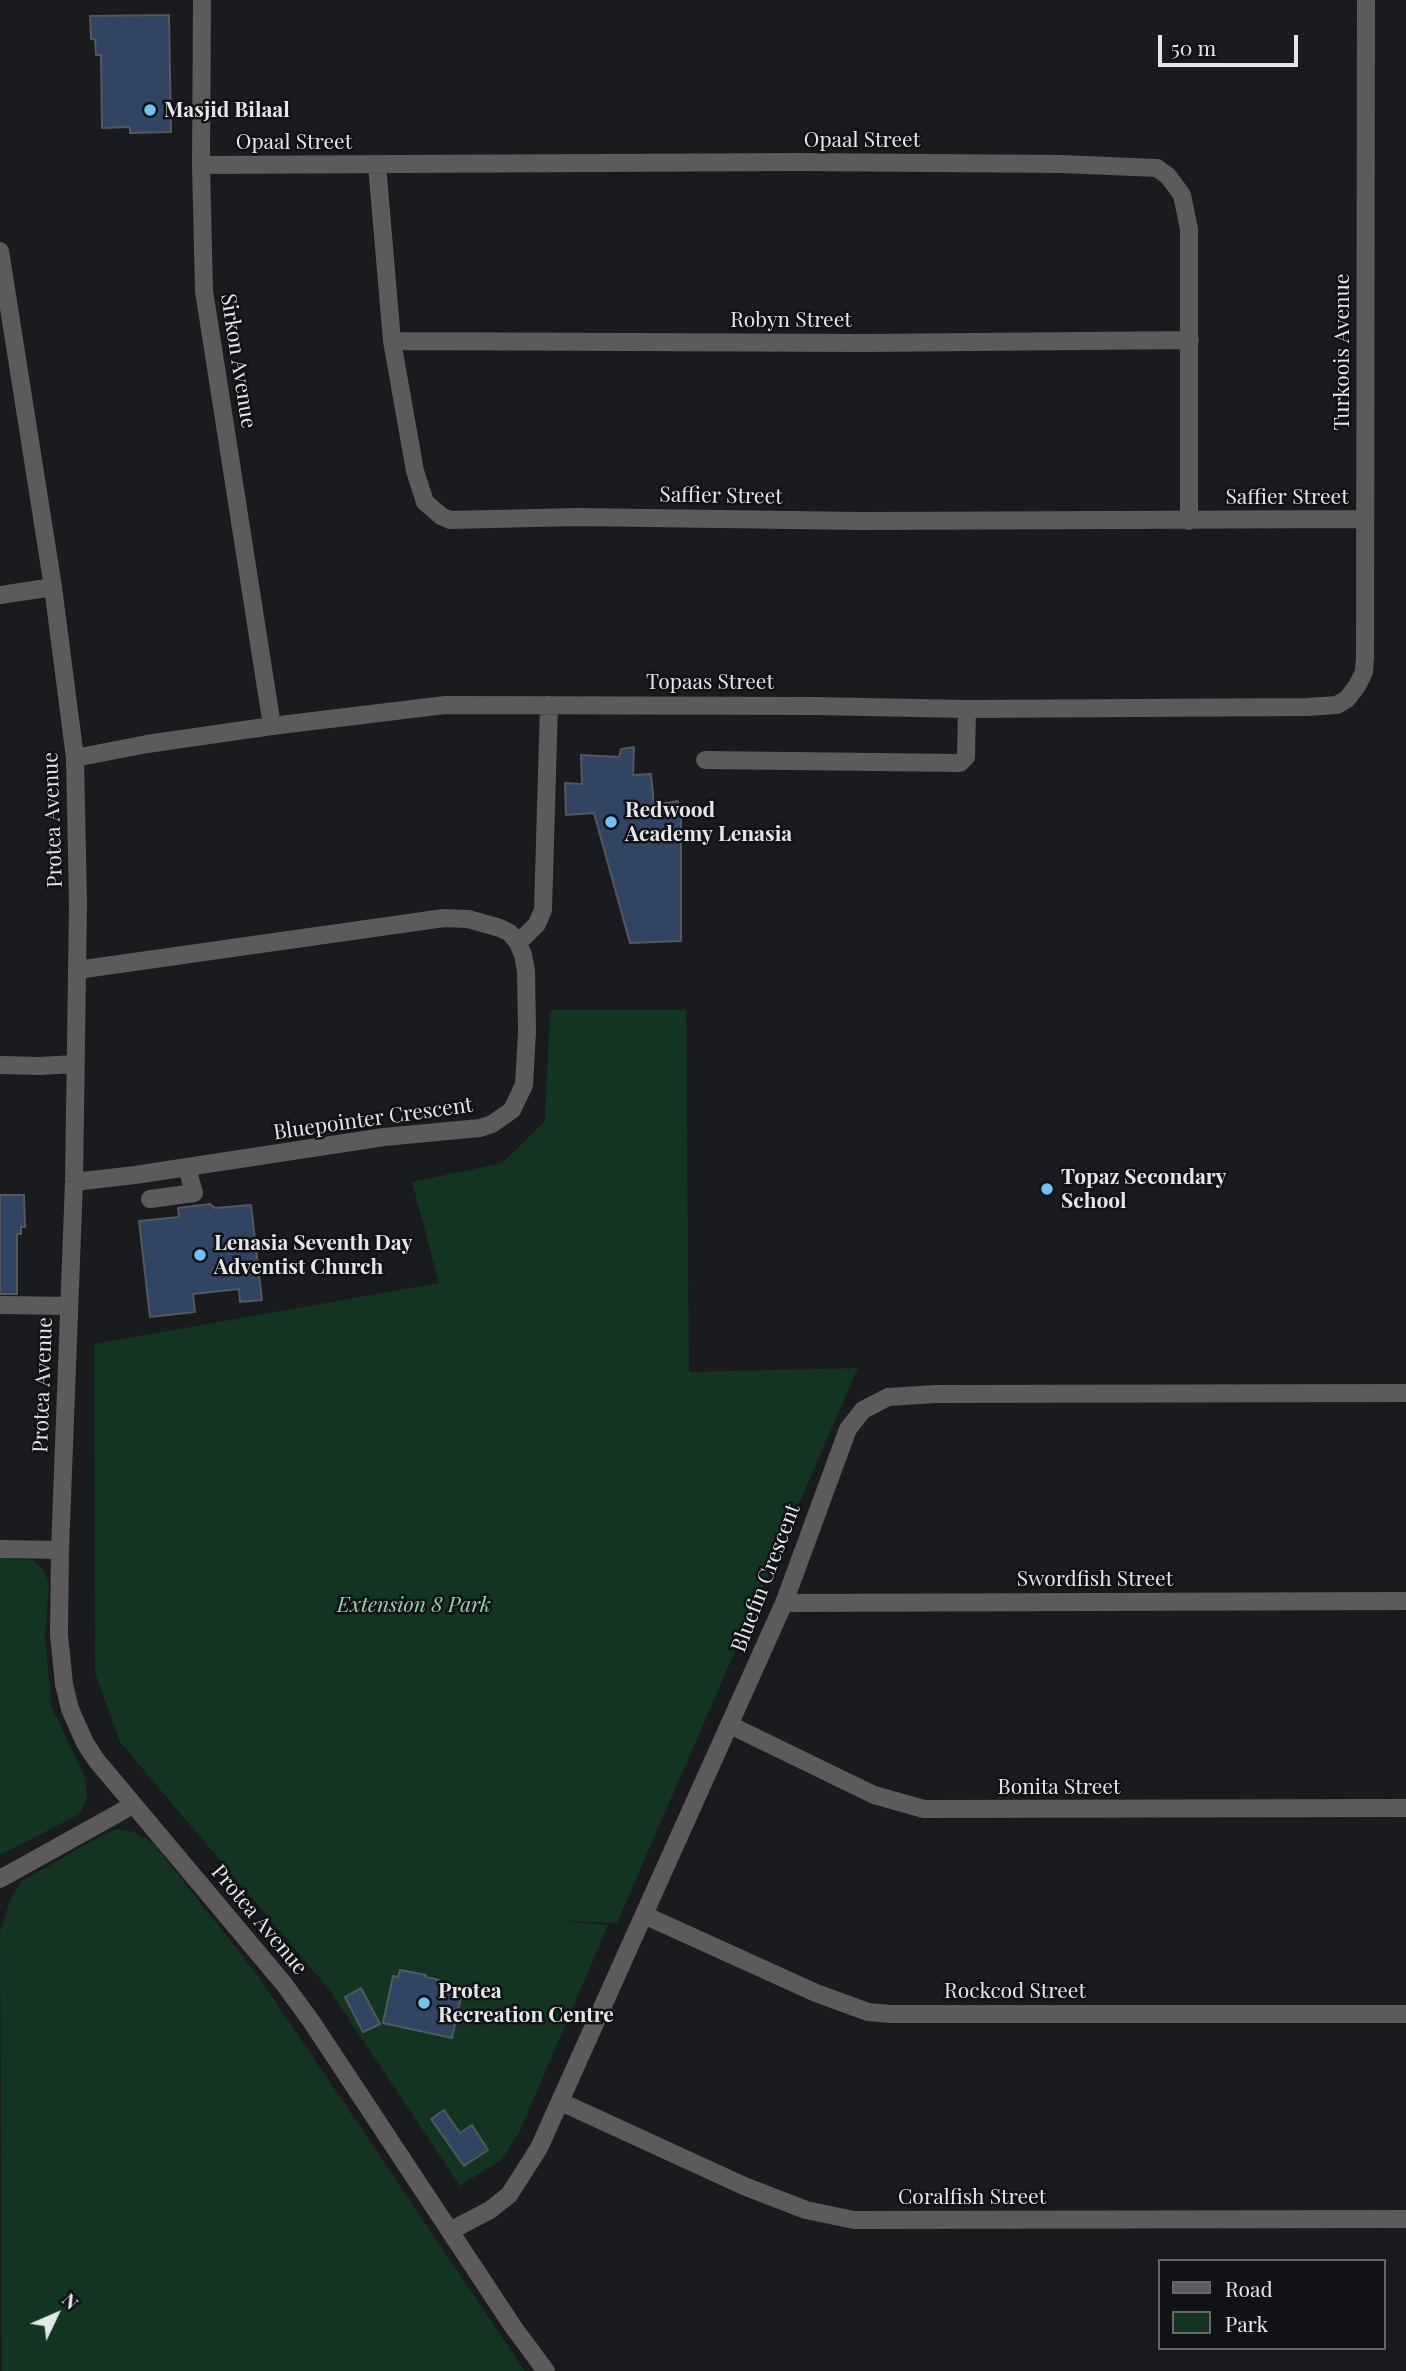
<!DOCTYPE html>
<html>
<head>
<meta charset="utf-8">
<style>
  body { margin:0 }
  #map { position:relative; width:1406px; height:2371px; overflow:hidden; background:#191b1e; font-family:"Playfair Display",serif }
  canvas { display:block }
  .legend { position:absolute; left:1158px; top:2259px; width:228px; height:91px; box-sizing:border-box; background:#101215; border:2px solid #656769; margin:0; padding:9px 12px; list-style:none; font-size:21px; color:#e4e6e8 }
  .legend li { display:flex; align-items:center; gap:14px; height:35px }
  .legend b { width:35px; border:2px solid #656769 }
  .north { position:absolute; left:21px; top:2280px; width:70px; height:70px; -webkit-text-stroke:5px #101215; paint-order:stroke; rotate:46deg; font-size:19px; font-weight:700; line-height:28px; text-align:center; color:#e4e6e8 }
  .north::after { content:''; display:block; margin:auto; width:24px; height:32px; background:#e4e6e8; clip-path:polygon(50% 0,100% 100%,50% 72%,0 100%) }
  .scale { position:absolute; left:1158px; top:35px; width:140px; height:32px; box-sizing:border-box; border:4px solid #e4e6e8; border-top:0; padding-left:9px; font-size:21px; line-height:24px; white-space:nowrap; color:#e4e6e8; -webkit-text-stroke:5px #101215; paint-order:stroke }
</style>
</head>
<body>
<div id="map">
<canvas width="1406" height="2371"></canvas>
<ul class="legend">
<li><b style="height:9px;background:#5c5a5a"></b>Road</li>
<li><b style="height:19px;background:#123420"></b>Park</li>
</ul>
<div class="north">N</div>
<div class="scale">50 m</div>
</div>
<script>
const c = document.querySelector('canvas').getContext('2d');
c.lineJoin = 'round';
function fillPath(path, color) {
  c.fillStyle = color;
  c.fill(path, 'evenodd');
}
function poly(rows) {
  const path = new Path2D();
  for (const r of rows) {
    path.moveTo(r[0], r[1]);
    for (let i = 2; i < r.length; i += 2) path.lineTo(r[i], r[i + 1]);
  }
  return path;
}
function strokePath(path, color, width, dash) {
  c.strokeStyle = color;
  c.lineWidth = width;
  c.lineCap = dash ? 'butt' : 'round';
  c.setLineDash(dash || []);
  c.stroke(path);
}
function label(font, color, halo, rows, align = 'center') {
  c.font = font + ' "Playfair Display",serif';
  c.lineWidth = 5;
  c.setLineDash([]);
  c.textBaseline = 'middle';
  c.strokeStyle = halo;
  c.fillStyle = color;
  for (const [text, x, y, turn = 0] of rows) {
    c.save();
    c.translate(x, y);
    c.rotate((+turn || 0) * Math.PI / 180);
    c.textAlign = isNaN(turn) ? turn : align;
    if (halo) c.strokeText(text, 0, 0);
    c.fillText(text, 0, 0);
    c.restore();
  }
}
const green = poly([
  [550,1010,686,1010,689,1372,858,1368,617,1923,559,1921,608,1925,518,2135,501,2160,460,2186,328,1988,120,1742,95,1673,94,1344,439,1283,412,1182,502,1163,545,1121],
  [0,1557,33,1560,45,1572,49,1584,45,1638,52,1708,85,1777,87,1797,80,1814,0,1855],
  [118,1829,135,1832,153,1843,259,1977,525,2371,2,2371,0,1932,11,1898,22,1881,104,1834]
]);
const building = poly([
  [169,15,171,132,130,133,130,127,102,128,101,55,96,55,95,39,91,39,90,16,169,15],
  [634,747,633,775,651,774,654,805,678,801,681,821,681,941,630,943,594,813,566,815,565,783,582,784,581,755,619,757,621,749,634,747],
  [0,1195,24,1195,25,1227,21,1227,21,1234,17,1234,17,1294,0,1294,0,1195],
  [210,1204,215,1208,251,1205,262,1300,240,1302,239,1289,193,1294,195,1312,150,1317,139,1221,179,1217,178,1208,210,1204],
  [400,1970,426,1975,425,1977,439,1980,438,1983,463,1988,452,2038,383,2023,393,1976,398,1977,400,1970],
  [361,1988,380,2024,363,2032,345,1997,361,1988],
  [444,2110,460,2133,472,2125,488,2150,464,2166,431,2119,444,2110]
]);
const minor = poly([
  [202,0,201,165,204,291,272,726],
  [201,165,797,162,1062,164,1157,168,1168,176,1182,195,1189,229,1189,521],
  [377,165,392,341,415,471,425,502,441,516,450,520,577,517,861,521,1364,519],
  [0,251,53,587,75,758,78,904,74,1182,60,1550,59,1635,64,1684,70,1709,85,1743,97,1761,284,1984,311,2021,514,2328,546,2371],
  [392,341,865,343,1190,340],
  [0,595,53,587],
  [75,758,147,744,272,726,445,705,815,706,967,709,1307,707,1337,705,1347,699,1357,686,1364,672,1365,656,1366,0],
  [705,760,960,763,966,757,967,709],
  [518,943,537,924,543,910,549,705],
  [0,1065,40,1066,75,1064],
  [74,1182,135,1175,384,1137,480,1128,492,1124,512,1110,524,1085,527,1032,526,971,523,955,518,943,510,933,500,928,468,919,444,918,77,970],
  [150,1199,194,1193,187,1167],
  [0,1305,69,1306],
  [0,1549,60,1550],
  [784,1603,1406,1601],
  [730,1725,874,1795,924,1809,1406,1808],
  [0,1879,133,1805],
  [644,1915,816,1993,868,2012,890,2014,1406,2014],
  [561,2102,744,2186,806,2210,854,2220,1406,2219],
  [450,2231,490,2210,509,2195,539,2148,784,1603,848,1429,863,1410,888,1397,936,1394,1406,1393]
]);
const markers = [
  [150,110,7,"#72c1f5"],
  [611,822,7,"#72c1f5"],
  [1047,1189,7,"#72c1f5"],
  [200,1255,7,"#72c1f5"],
  [424,2003,7,"#72c1f5"]
];
const poiNames = [
  ["Masjid Bilaal",164,110],
  ["Redwood",625,810],
  ["Academy Lenasia",625,834],
  ["Topaz Secondary",1061,1177],
  ["School",1061,1201],
  ["Lenasia Seventh Day",214,1243],
  ["Adventist Church",214,1267],
  ["Protea",438,1991],
  ["Recreation Centre",438,2015]
];
const streetNames = [
  ["Opaal Street",862,140],
  ["Opaal Street",294,142],
  ["Robyn Street",791,320],
  ["Turkoois Avenue",1342,352,-90],
  ["Sirkon Avenue",238,361,81],
  ["Saffier Street",721,496,1],
  ["Saffier Street",1287,497],
  ["Topaas Street",710,682],
  ["Protea Avenue",53,820,-92],
  ["Bluepointer Crescent",373,1119,-8],
  ["Protea Avenue",43,1385,-88],
  ["Bluefin Crescent",766,1578,-69],
  ["Swordfish Street",1095,1579],
  ["Bonita Street",1059,1787],
  ["Protea Avenue",259,1920,50],
  ["Rockcod Street",1015,1991],
  ["Coralfish Street",972,2197]
];
const parkNames = [
  ["Extension 8 Park",414,1605]
];
fillPath(green, '#123420');
fillPath(building, '#314464');
strokePath(building, '#55585b', 2);
strokePath(minor, '#5c5a5a', 18);
for (const [x, y, r, color] of markers) {
  const dot = new Path2D();
  dot.arc(x, y, r, 0, 2 * Math.PI);
  c.fillStyle = color;
  c.fill(dot);
  strokePath(dot, '#101215', 2.5);
}
label('bold 21px', '#e4e6e8', '#101215', poiNames, 'left');
label('21px', '#e4e6e8', '#101215', streetNames);
label('italic 21px', '#93d5aa', '#101215', parkNames);
</script>
</body>
</html>
